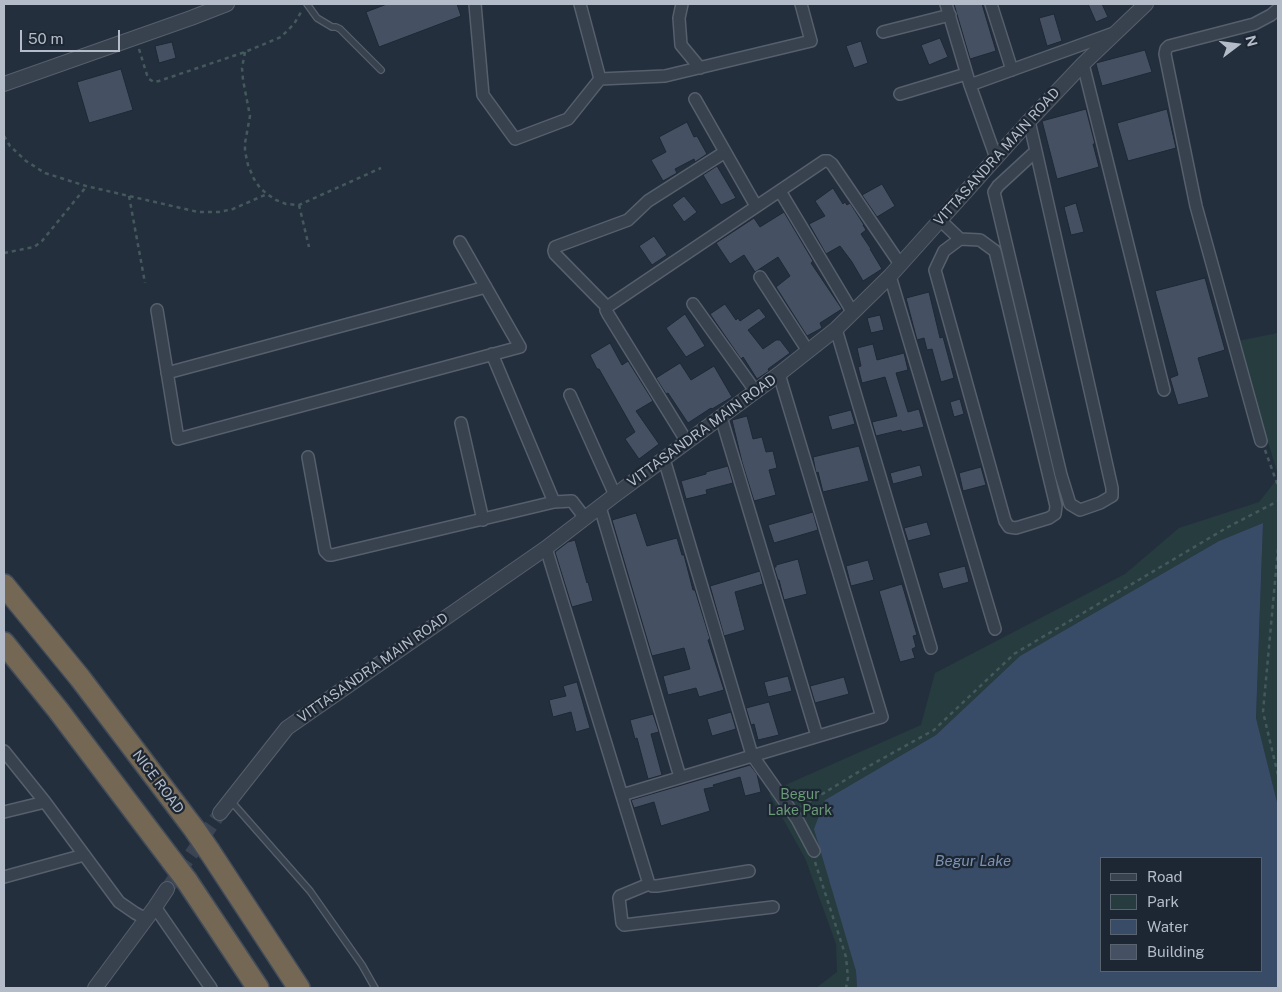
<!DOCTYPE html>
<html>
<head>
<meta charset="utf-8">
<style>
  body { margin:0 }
  #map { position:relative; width:1282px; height:992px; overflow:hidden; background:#242f3e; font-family:"Public Sans",sans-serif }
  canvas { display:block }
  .frame { position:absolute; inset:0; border:5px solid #b4bcc9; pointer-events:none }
  .legend { position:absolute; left:1100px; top:857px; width:162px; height:115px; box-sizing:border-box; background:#1d2633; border:1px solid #59626f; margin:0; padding:6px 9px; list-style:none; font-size:15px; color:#b4bcc9 }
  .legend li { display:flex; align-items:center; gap:10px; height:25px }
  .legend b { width:25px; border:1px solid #59626f }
  .north { position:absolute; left:1212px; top:20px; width:50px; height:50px; -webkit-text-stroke:4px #1d2633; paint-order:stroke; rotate:75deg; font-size:14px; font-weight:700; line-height:20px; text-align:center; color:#b4bcc9 }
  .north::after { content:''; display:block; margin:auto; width:18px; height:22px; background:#b4bcc9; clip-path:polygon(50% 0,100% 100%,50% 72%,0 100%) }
  .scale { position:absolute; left:20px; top:30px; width:100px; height:22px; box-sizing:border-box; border:2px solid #b4bcc9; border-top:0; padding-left:6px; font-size:15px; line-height:18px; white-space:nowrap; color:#b4bcc9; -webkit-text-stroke:4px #1d2633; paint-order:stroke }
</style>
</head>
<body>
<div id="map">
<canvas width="1282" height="992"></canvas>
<div class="frame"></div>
<ul class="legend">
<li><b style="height:6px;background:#38414e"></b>Road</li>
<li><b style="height:14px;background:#263c3f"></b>Park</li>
<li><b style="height:14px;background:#394c67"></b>Water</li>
<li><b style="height:14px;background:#455162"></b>Building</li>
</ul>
<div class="north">N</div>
<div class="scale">50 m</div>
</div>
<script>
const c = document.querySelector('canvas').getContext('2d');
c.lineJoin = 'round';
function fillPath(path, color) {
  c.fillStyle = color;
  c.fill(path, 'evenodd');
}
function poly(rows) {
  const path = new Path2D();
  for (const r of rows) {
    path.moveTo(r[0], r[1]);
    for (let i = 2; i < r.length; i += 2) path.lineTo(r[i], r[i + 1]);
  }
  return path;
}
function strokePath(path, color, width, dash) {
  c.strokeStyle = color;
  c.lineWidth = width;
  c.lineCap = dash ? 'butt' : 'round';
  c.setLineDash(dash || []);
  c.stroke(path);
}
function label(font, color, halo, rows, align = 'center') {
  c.font = font + ' "Public Sans",sans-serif';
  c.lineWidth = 4.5;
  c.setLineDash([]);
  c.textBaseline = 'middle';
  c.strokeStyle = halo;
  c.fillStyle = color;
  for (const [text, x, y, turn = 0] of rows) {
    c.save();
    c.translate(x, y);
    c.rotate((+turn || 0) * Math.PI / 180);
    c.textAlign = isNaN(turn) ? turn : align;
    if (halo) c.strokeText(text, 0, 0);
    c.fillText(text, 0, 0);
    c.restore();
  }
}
const green = poly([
  [1278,333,1278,475,1238,341],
  [1278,478,1278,699,1277,714,1278,721,1278,806,1256,718,1263,523,1219,541,1020,656,936,735,825,800,856,971,857,988,816,988,837,972,836,944,805,858,769,794,783,786,921,725,935,673,1125,574,1179,528,1259,502]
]);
const water = poly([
  [1263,523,1256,718,1278,806,1278,988,857,988,856,971,814,829,825,800,936,735,1020,656,1219,541],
  [1101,858,1261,858,1261,971,1101,971]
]);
const building = poly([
  [387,4,457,4,461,16,379,47,366,12,387,4],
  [954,4,982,4,996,51,970,59,954,4],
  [1088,4,1102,4,1108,17,1096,22,1088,4],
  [1054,14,1062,41,1047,46,1039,18,1054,14],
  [940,38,948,57,929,65,921,45,940,38],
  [861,41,868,63,854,68,846,46,861,41],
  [172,42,176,58,159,63,155,46,172,42],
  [1145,50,1152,72,1102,86,1096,64,1096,63,1145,50],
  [121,69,133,110,89,123,77,82,121,69],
  [1086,109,1095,144,1093,144,1099,167,1057,179,1042,121,1086,109],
  [1167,109,1176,148,1128,161,1117,123,1167,109],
  [687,122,694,137,697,136,707,154,695,162,694,159,675,169,677,173,663,181,651,160,666,152,659,137,687,122],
  [717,166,736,198,721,205,703,175,717,166],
  [882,184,895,206,877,217,862,195,882,184],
  [833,188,843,204,845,202,847,205,850,203,864,225,863,225,866,230,861,234,871,249,870,249,882,269,863,281,852,262,840,246,826,254,809,224,825,216,815,201,833,188],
  [684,196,697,212,684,222,672,205,684,196],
  [1076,203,1084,232,1071,235,1064,207,1076,203],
  [784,212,813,261,811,263,842,309,820,323,822,328,807,336,776,287,790,276,778,257,755,272,744,255,730,264,716,243,754,218,760,227,784,212],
  [654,236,667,255,652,265,639,246,654,236],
  [1205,278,1225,350,1198,358,1209,397,1178,405,1170,378,1178,375,1155,291,1205,278],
  [929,292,940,338,943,337,954,378,941,382,932,349,927,350,924,338,917,340,906,298,929,292],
  [725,304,736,320,738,318,740,321,759,308,766,317,748,330,763,349,776,340,780,340,790,353,768,369,769,371,757,379,743,357,741,359,710,314,725,304],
  [685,314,705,346,686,357,666,328,685,314],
  [880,315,884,330,871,333,867,318,880,315],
  [610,343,622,365,628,361,653,401,636,411,659,444,639,459,625,439,635,432,599,369,597,369,590,355,610,343],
  [873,344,877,360,904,353,908,370,896,373,908,412,919,409,924,427,902,432,901,430,876,436,872,422,897,416,885,377,862,383,858,367,861,366,857,348,873,344],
  [680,363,691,380,714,366,732,397,712,409,711,408,688,423,668,393,666,394,656,378,680,363],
  [960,399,964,414,954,417,950,402,960,399],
  [851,410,855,424,832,430,828,416,851,410],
  [747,416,753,439,762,437,766,452,773,451,777,468,769,470,776,495,754,501,742,462,732,420,747,416],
  [859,446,869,481,823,492,818,472,816,473,813,457,859,446],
  [920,465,923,476,893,484,890,473,920,465],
  [728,466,733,483,706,490,707,494,686,499,681,481,706,474,706,472,728,466],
  [981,467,986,485,963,491,959,473,981,467],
  [813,512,818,530,774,543,768,525,813,512],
  [636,513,647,546,677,538,682,555,684,555,693,590,695,590,710,639,708,640,724,690,699,697,696,688,668,695,663,676,690,669,684,648,652,656,612,520,636,513],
  [927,522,931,535,908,541,904,528,927,522],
  [575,540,587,583,588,582,593,601,572,607,555,552,568,542,575,540],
  [798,559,807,594,784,600,779,580,778,580,774,567,776,567,776,565,798,559],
  [868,560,874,580,851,586,846,566,868,560],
  [965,566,969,582,943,589,938,573,965,566],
  [760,571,763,584,735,592,745,630,724,636,710,586,760,571],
  [902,584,917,635,913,636,916,647,912,649,915,658,900,662,879,591,902,584],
  [788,676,792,691,768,697,764,682,788,676],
  [844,677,849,694,815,703,810,686,844,677],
  [577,682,590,728,576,732,571,712,553,717,549,700,566,696,563,686,577,682],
  [769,702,779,735,758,740,754,724,751,725,746,708,769,702],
  [731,712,736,729,712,736,707,719,731,712],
  [653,714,659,732,651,734,662,775,648,779,637,738,635,739,630,720,653,714],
  [750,765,757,774,761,792,745,796,740,777,713,785,714,787,704,789,710,811,661,826,654,802,634,808,631,800,750,765]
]);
const tertiaryTunnel = poly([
  [167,889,220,813]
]);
const path = poly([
  [139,49,147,75,149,79,154,82,159,81,245,52,281,37,294,24,301,12],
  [245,52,242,68,243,80,250,116,245,143,245,151,248,165,254,179,260,188,267,194,276,200,286,204,299,205,381,168],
  [4,136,10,146,26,161,45,173,86,186,198,212,219,212,233,209,267,194],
  [129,196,145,283],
  [299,205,309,247],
  [4,253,34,247,42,241,86,187],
  [1265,450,1278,486],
  [1278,549,1263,712,1278,775],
  [801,807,860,771,934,730,1014,654,1228,527,1278,501],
  [815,862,846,957,848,978,846,988]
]);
const service = poly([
  [307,4,317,18,332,27,336,27,340,29,381,70],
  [230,800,310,891,362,965,375,988]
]);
const minor = poly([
  [475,4,483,95,515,139,568,119,600,79,665,76,811,41,801,4],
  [580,4,600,79],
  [682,4,679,18,681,45,700,68],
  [946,4,970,85,996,158],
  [991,4,1012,70],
  [883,32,950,15],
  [1083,64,1164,390],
  [970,85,1114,33],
  [900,94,966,74],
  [695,99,756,206],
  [1029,121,1036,151,1112,488,1112,496,1100,503,1080,510,1070,504,1061,475,994,192,998,186,1036,151],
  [780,191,853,313],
  [940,220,960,239,944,251,935,270,1005,521,1009,527,1016,528,1049,518,1055,514,1056,506,995,251,980,240,960,239],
  [890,276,995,629],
  [760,277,808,351],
  [693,304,756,392],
  [607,307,555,254,554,251,555,247,628,220,648,201,725,152],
  [157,310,178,439,520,347,460,242],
  [836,329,931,648],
  [492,354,554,502],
  [167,373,486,287],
  [570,395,615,495],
  [721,417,817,736],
  [461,423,483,520],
  [1261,441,1196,206,1165,54,1166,49,1169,46,1254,24,1271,15,1278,9],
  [687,442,608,314,606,310,607,307,824,161,828,161,832,164,900,264],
  [308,457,325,551,329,555,332,555,554,502,572,501,585,518],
  [664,459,752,755,797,819,814,851],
  [600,507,680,777],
  [546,548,649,884,652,886,657,886,749,871],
  [4,751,45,802,119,902,135,913,146,919],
  [622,795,882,717,779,374],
  [4,812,45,802],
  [4,877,84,855],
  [649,884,620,896,619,898,622,923,624,925,773,907],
  [155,907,211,988]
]);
const tertiary = poly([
  [4,84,191,18,227,4],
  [220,813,287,728,546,548,615,495,779,374,836,329,890,276,1029,121,1083,64,1146,4],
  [95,988,155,907,167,889]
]);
const motorway = poly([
  [4,585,80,678,195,830],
  [4,643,58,710,172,861],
  [210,852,299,988],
  [187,881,258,988]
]);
const motorwayBridge = poly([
  [195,830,210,852],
  [172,861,187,881]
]);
const streetNames = [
  ["VITTASANDRA MAIN ROAD",997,157,-48],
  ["VITTASANDRA MAIN ROAD",702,431,-36],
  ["VITTASANDRA MAIN ROAD",373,668,-35],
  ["NICE ROAD",158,782,53]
];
const parkNames = [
  ["Begur",800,795],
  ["Lake Park",800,811]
];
const waterNames = [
  ["Begur Lake",973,861]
];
fillPath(green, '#263c3f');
fillPath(water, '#394c67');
fillPath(building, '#455162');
strokePath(building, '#1f2835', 1);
strokePath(tertiaryTunnel, '#3a4453', 14, [14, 7]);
strokePath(service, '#565f6c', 8);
strokePath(minor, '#565f6c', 14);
strokePath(tertiary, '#565f6c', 16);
strokePath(motorway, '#434c59', 24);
strokePath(path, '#44595c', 2.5, [4, 4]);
strokePath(service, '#38414e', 5.5);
strokePath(minor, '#38414e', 11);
strokePath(tertiary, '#38414e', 14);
strokePath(motorway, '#746855', 21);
strokePath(motorwayBridge, '#434c59', 24, []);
strokePath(motorwayBridge, '#746855', 21);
label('14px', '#b4bcc9', '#1d2633', streetNames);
label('14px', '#6b9a76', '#1d2633', parkNames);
label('italic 15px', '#7c92b1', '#1d2633', waterNames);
</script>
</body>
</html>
